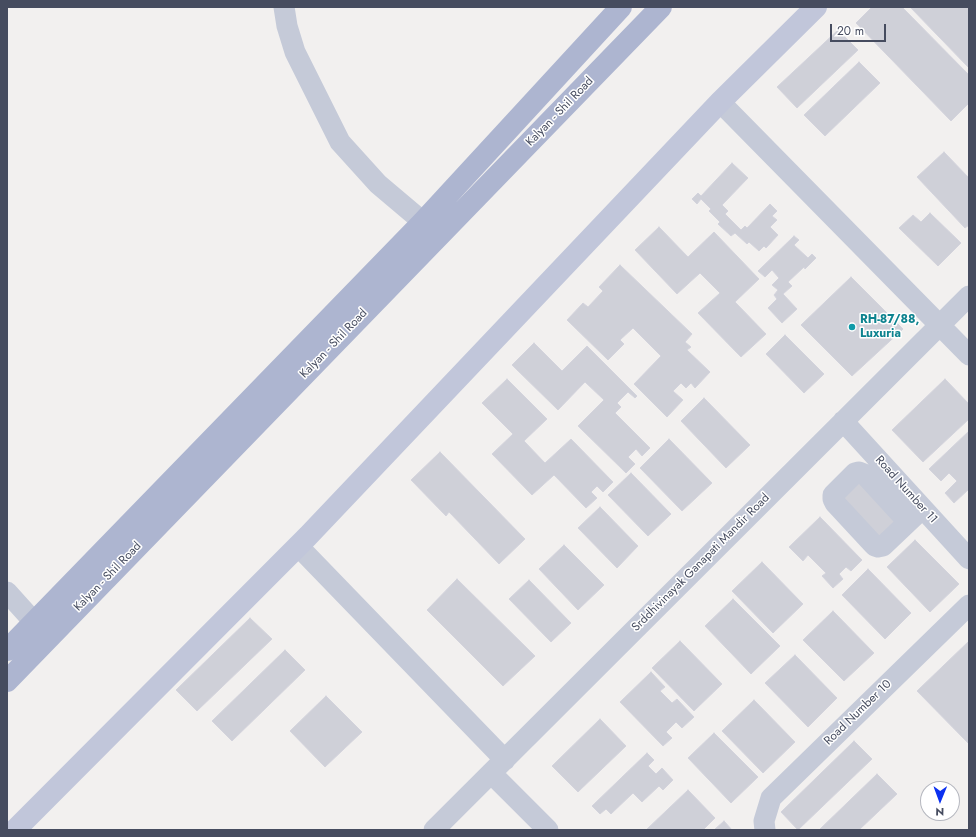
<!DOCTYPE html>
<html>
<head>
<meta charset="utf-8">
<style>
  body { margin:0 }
  #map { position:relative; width:976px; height:837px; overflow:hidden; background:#f2f0ef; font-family:Jost,sans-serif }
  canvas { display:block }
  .frame { position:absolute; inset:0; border:8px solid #464c5f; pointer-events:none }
  .north { position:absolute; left:920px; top:781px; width:40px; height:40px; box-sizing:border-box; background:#fff; border:1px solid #b5b7bf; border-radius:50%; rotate:181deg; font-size:11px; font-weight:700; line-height:16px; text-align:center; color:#464c5f }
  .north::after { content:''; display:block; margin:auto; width:14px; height:18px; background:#0c31f0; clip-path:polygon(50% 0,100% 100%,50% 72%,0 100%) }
  .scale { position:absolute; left:830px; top:24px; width:56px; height:18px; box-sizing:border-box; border:2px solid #464c5f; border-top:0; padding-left:5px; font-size:12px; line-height:14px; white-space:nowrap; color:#464c5f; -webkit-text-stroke:3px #fff; paint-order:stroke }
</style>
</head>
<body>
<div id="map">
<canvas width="976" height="837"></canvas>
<div class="frame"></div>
<div class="north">N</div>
<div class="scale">20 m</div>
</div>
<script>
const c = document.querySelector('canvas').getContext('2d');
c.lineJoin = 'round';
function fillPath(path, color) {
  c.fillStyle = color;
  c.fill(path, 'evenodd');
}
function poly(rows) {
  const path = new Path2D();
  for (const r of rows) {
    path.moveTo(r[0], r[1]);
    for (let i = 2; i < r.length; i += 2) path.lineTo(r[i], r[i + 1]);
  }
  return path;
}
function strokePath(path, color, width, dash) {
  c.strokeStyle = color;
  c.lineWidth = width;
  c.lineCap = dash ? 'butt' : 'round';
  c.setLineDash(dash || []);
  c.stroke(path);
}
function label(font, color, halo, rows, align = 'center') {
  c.font = font + ' Jost,sans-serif';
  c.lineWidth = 3;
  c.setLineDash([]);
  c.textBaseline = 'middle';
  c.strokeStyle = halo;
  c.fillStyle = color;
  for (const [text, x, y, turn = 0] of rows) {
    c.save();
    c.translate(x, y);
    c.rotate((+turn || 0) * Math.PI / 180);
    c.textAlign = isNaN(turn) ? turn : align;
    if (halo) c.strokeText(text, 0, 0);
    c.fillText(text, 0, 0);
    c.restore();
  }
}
const building = poly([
  [872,7,902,7,969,75,969,103,951,121,856,23,872,7],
  [910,7,969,7,969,68,910,7],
  [838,30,858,50,797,108,777,87,838,30],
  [859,62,880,83,825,136,804,115,859,62],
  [944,152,969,178,969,225,965,228,917,177,944,152],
  [732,163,748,178,722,205,728,211,725,214,741,230,745,226,747,228,770,204,777,211,772,216,777,220,770,227,778,235,766,248,764,246,759,251,749,242,747,244,735,233,731,236,718,224,720,222,709,211,711,209,701,199,697,204,692,199,698,193,701,196,732,163],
  [930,213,961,243,938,266,899,228,913,215,921,222,930,213],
  [659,227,688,257,714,232,759,279,735,302,766,334,741,357,698,313,720,293,700,273,677,294,635,250,659,227],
  [794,236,799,240,794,245,808,258,812,254,816,258,805,269,804,267,788,282,792,286,783,294,797,309,782,323,768,308,777,299,774,295,778,290,772,285,779,278,772,270,765,277,758,271,794,236],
  [620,265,692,334,685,342,691,347,687,350,710,372,695,388,691,383,686,388,681,383,673,391,683,400,667,417,634,384,661,356,633,328,620,340,624,344,608,360,567,320,583,303,588,307,603,291,599,287,620,265],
  [851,277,903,329,852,376,801,325,851,277],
  [785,335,824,374,804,393,766,354,785,335],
  [534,343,562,371,587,346,637,396,635,398,628,392,617,403,621,407,615,413,650,448,642,456,636,449,628,457,635,464,626,473,578,426,604,400,585,382,558,410,512,365,534,343],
  [507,379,547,419,524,441,545,463,571,439,613,482,603,492,597,486,591,492,597,498,586,508,554,475,532,495,492,454,513,434,482,403,507,379],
  [945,379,969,404,969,419,923,462,892,430,945,379],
  [704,398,750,445,726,468,681,421,704,398],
  [969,431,969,489,954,503,945,493,957,481,949,473,941,481,929,469,969,431],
  [669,439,712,483,682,511,640,468,669,439],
  [440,452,525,539,499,564,449,512,446,516,411,480,440,452],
  [631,473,671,514,648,536,608,495,631,473],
  [859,478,900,520,877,541,836,500,859,478],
  [600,507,638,546,617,568,578,528,600,507],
  [820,517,862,560,851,571,846,567,839,574,843,579,833,588,822,576,826,573,808,555,803,561,789,547,820,517],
  [915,540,959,584,930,612,887,567,915,540],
  [564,545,604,585,578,610,539,569,564,545],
  [762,562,803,604,773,633,732,591,762,562],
  [868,569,911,613,885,639,842,595,868,569],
  [457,579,535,656,503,686,427,610,457,579],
  [529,580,571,623,551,642,509,599,529,580],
  [733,599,780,646,751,674,705,626,733,599],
  [833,611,874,653,844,681,803,640,833,611],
  [250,618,272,639,197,711,176,690,250,618],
  [680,641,722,684,694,711,652,668,680,641],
  [969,641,969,744,917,691,969,641],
  [285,650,305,670,232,741,212,721,285,650],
  [795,655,837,698,808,727,765,683,795,655],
  [651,672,665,687,660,691,672,703,677,699,694,717,682,728,676,722,666,732,672,738,663,746,620,702,651,672],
  [326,696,362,732,325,767,290,731,326,696],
  [754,700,795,742,763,773,722,731,754,700],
  [600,719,626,746,578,792,552,766,600,719],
  [714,733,758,777,731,803,688,758,714,733],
  [854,741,872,759,798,830,781,812,854,741],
  [647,753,654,760,648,766,656,774,662,768,673,780,663,790,659,786,642,802,633,793,611,814,606,809,600,814,592,806,647,753],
  [877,774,897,794,859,830,819,830,877,774],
  [688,790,715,818,703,830,646,830,688,790],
  [724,821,732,830,714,830,724,821]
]);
const street = poly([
  [284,7,287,26,295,52,340,142,378,184,423,222],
  [720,102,969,355],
  [843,421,969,559],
  [908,522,864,474,859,472,855,473,833,495,833,499,835,503,873,544,875,546,878,547,883,546,922,509],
  [298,546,505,760],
  [7,592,34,622],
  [491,773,548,830],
  [434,830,969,296],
  [765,830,764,821,771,798,969,605]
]);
const secondary = poly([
  [15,830,308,536,720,102,816,7]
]);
const primary = poly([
  [7,650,423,222,621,7],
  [7,681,661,7]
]);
const markers = [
  [852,327,4,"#0f9aa8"]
];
const streetNames = [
  ["Kalyan - Shil Road",560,112,-46],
  ["Kalyan - Shil Road",334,344,-46],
  ["Road Number 11",906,490,48],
  ["Srddhivinayak Ganapati Mandir Road",701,563,-45],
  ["Kalyan - Shil Road",108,577,-46],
  ["Road Number 10",858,713,-44]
];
const cultureNames = [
  ["RH-87/88,",860,320],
  ["Luxuria",860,334]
];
fillPath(building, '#cfd0d8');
strokePath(building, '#d3d3dc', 1);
strokePath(street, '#c5cad8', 21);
strokePath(secondary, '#c1c6da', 22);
strokePath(primary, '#adb5d0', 22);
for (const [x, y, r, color] of markers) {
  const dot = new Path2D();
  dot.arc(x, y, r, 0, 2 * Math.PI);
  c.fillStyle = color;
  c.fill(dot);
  strokePath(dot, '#fff', 1.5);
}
label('12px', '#464c5f', '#fff', streetNames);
label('bold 12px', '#0d838f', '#fff', cultureNames, 'left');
</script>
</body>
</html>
